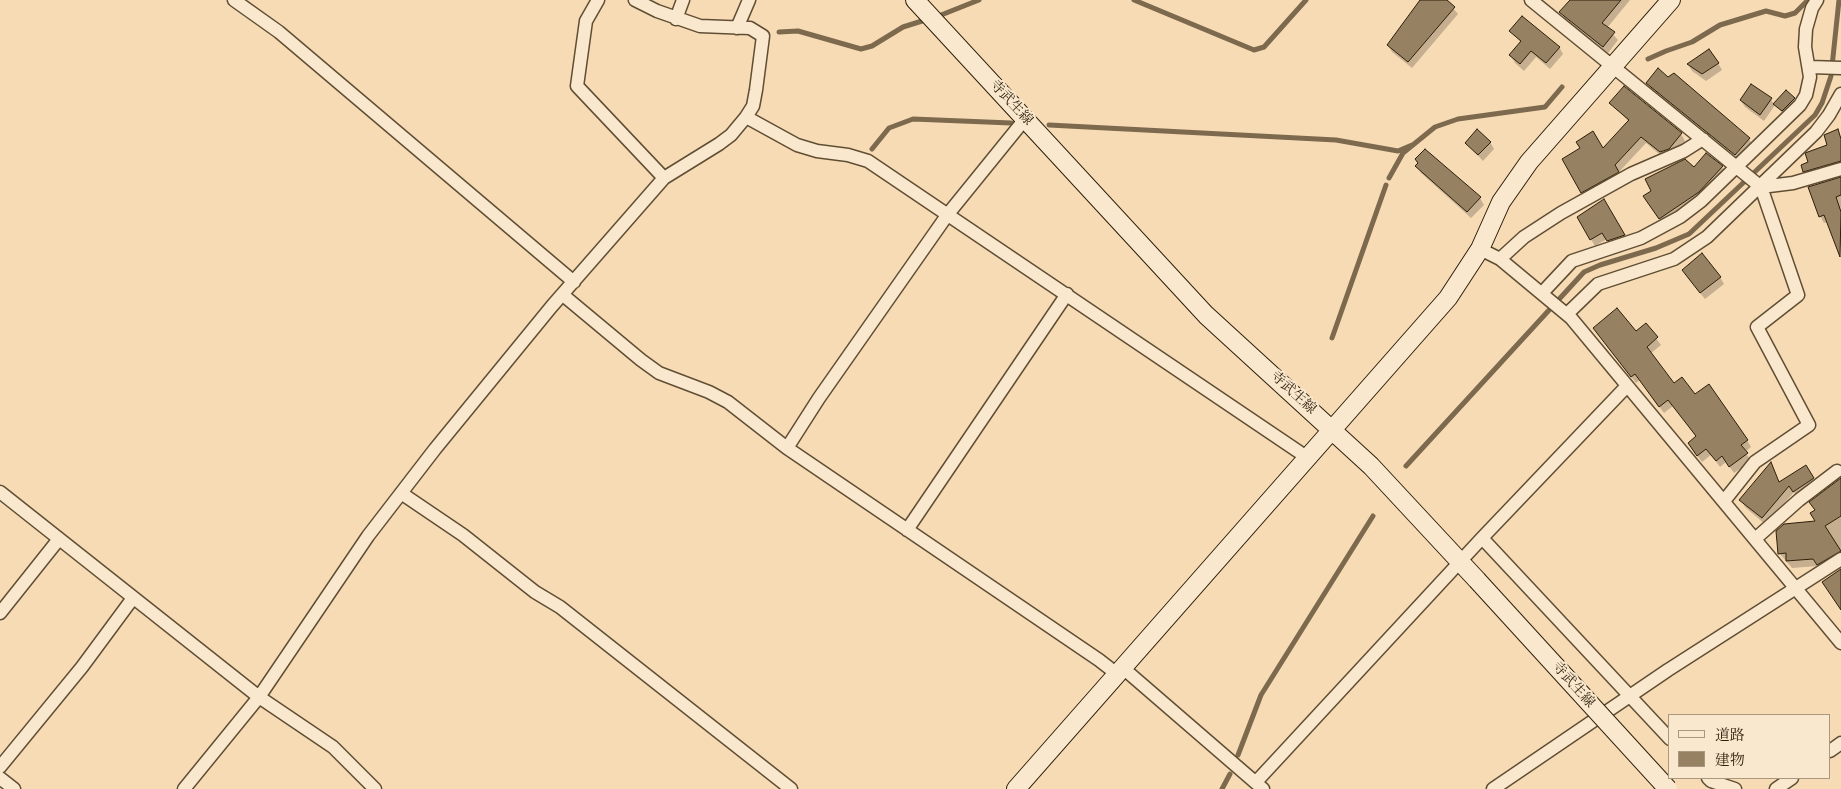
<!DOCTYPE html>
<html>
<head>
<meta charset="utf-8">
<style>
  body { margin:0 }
  #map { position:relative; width:1841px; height:789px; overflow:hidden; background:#f7dbb4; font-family:Alegreya,"Noto Serif JP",serif }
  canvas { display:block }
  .legend { position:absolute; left:1668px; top:714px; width:162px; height:65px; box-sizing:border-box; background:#fae8ce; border:1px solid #a89880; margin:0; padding:6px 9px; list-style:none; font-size:15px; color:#2d1f0a }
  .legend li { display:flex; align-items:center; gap:10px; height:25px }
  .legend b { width:25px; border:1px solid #a89880 }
</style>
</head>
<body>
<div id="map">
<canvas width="1841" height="789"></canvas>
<ul class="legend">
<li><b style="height:6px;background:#fae8ce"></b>道路</li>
<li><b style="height:14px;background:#968162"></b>建物</li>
</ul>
</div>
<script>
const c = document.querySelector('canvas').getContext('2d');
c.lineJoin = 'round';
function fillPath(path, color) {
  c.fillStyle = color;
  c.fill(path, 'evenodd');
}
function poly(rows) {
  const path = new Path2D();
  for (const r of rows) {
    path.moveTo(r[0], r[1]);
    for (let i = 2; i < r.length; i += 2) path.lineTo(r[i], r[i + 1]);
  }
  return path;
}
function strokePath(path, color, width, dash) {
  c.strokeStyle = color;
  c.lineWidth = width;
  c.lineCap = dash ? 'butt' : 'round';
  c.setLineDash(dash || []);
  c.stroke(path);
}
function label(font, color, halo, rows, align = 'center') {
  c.font = font + ' Alegreya,"Noto Serif JP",serif';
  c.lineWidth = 4;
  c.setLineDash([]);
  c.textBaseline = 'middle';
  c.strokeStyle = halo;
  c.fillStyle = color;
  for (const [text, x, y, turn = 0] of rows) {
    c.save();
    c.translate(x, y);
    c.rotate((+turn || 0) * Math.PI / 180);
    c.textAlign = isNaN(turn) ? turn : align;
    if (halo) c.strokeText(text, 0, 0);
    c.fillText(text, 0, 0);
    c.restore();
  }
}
const shadow = poly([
  [1423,0,1446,0,1458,14,1412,68,1392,52,1388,45],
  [1571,0,1630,0,1607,28,1618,40,1608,53,1565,19,1561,12],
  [1511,31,1559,47,1563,54,1550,69,1536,57,1524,71,1515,63,1511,56,1521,43],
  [1718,63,1722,70,1706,81,1692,71,1688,64],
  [1647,83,1749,139,1754,148,1740,163,1652,92],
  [1771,99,1774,105,1794,99,1795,102,1784,114,1775,105,1764,121,1745,107,1741,101],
  [1611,103,1681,134,1685,141,1673,155,1665,159,1646,143,1618,173,1621,179,1586,199,1564,159,1603,150,1629,122],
  [1837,130,1841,137,1841,168,1808,178,1804,171,1829,146,1825,135],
  [1490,142,1494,149,1483,161,1466,143],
  [1417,166,1480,198,1484,205,1471,218,1421,173],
  [1722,167,1726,174,1664,225,1649,203,1694,169],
  [1841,178,1841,246,1839,247,1828,222,1824,223,1820,216],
  [1603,200,1628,242,1612,247,1607,239,1595,246,1578,218],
  [1687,277,1720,277,1724,284,1705,299],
  [1646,325,1661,345,1650,354,1673,384,1695,396,1747,440,1751,447,1745,452,1751,461,1734,473,1726,462,1720,467,1711,455,1702,462,1693,450,1696,437,1673,406,1664,413,1640,380,1636,383,1599,335,1636,333],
  [1806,467,1817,486,1798,498,1794,492,1766,525,1745,507,1741,500,1779,483],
  [1841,480,1841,559,1822,571,1818,566,1792,568,1780,554,1817,522]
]);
const stream = poly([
  [1134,0,1254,50,1264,47,1306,0],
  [936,17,979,0],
  [779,32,798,31,861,49,872,46,903,27,922,21],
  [1648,59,1666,51,1692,42,1720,25,1766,11,1785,16,1795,13,1808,0],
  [1049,125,1336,140,1398,151,1412,145],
  [872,149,889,128,913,119,1011,123],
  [1389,178,1403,153,1435,127,1458,119,1545,107,1562,87],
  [1332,338,1386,185],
  [1406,466,1584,272,1600,265,1656,248,1689,234,1815,115,1822,103,1831,76,1839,0],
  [1238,755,1261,695,1373,516],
  [1222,789,1230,774]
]);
const building = poly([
  [1420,0,1447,0,1455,7,1408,62,1387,45,1420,0],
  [1570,0,1621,0,1602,23,1615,32,1603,47,1559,12,1570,0],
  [1522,16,1560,47,1546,63,1531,51,1520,64,1509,55,1521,41,1509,31,1522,16],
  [1709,49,1719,63,1702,74,1687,64,1709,49],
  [1658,68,1668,77,1674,73,1750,138,1735,155,1646,83,1658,68],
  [1751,84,1772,98,1760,115,1740,100,1751,84],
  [1624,86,1682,133,1669,149,1660,152,1641,137,1615,165,1619,172,1581,193,1562,159,1580,148,1576,142,1593,131,1603,148,1626,123,1629,120,1609,103,1624,86],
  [1786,90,1795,98,1782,111,1773,104,1786,90],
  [1477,129,1491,142,1478,155,1465,143,1477,129],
  [1838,129,1841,139,1841,161,1803,172,1801,165,1808,162,1805,153,1827,145,1824,135,1838,129],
  [1425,149,1481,197,1467,212,1415,166,1418,163,1415,159,1425,149],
  [1706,153,1723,166,1699,192,1659,219,1643,196,1651,191,1645,179,1685,159,1694,167,1706,153],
  [1841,177,1841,195,1836,197,1841,212,1840,257,1824,215,1819,217,1808,187,1841,177],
  [1604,199,1625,235,1607,241,1602,233,1590,240,1577,217,1604,199],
  [1702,253,1721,277,1700,293,1682,270,1702,253],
  [1617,308,1636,331,1646,323,1658,337,1647,347,1674,383,1682,377,1695,394,1709,384,1748,440,1741,445,1748,453,1729,467,1722,456,1716,461,1706,449,1697,456,1688,443,1696,436,1668,400,1659,407,1635,374,1631,377,1593,328,1617,308],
  [1771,462,1779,482,1806,465,1814,478,1793,492,1789,486,1762,518,1739,500,1771,462],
  [1841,478,1841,516,1825,526,1841,551,1817,565,1813,559,1786,561,1786,553,1778,554,1776,531,1784,524,1815,521,1810,513,1815,510,1809,502,1841,478],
  [1841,569,1841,610,1822,582,1841,569]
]);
const street = poly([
  [234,0,279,32,574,282],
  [598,0,586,21,577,86,664,178],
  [1531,0,1761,187,1798,295,1757,327,1809,425,1755,462,1724,501],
  [676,19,683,0],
  [737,28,749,0],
  [1810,67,1841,68],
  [746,117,797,145,817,151,848,155,868,161,1308,458],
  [1761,187,1793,183,1841,169],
  [1480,249,1500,259,1571,318,1841,643],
  [1500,259,1524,237,1561,213,1631,174,1684,151,1703,139],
  [1542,293,1572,261,1641,238,1680,217,1701,201,1800,105,1806,95,1810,77,1805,47,1806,29,1812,8,1817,0],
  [563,295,641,360,659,373,709,392,728,402,787,448,1099,660,1117,674],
  [1567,314,1598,284,1674,259,1707,237,1816,132,1829,115,1841,94],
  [787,448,819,398,948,214,1025,119],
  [0,492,259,697,333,747,375,789],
  [401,493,463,535,535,592,560,607,791,789],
  [907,530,1067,294],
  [1482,538,1670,739],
  [1755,539,1799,500,1837,471],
  [0,613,59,539],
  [1123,668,1263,789],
  [1830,751,1841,743],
  [0,767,82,667,133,598],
  [0,778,14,789],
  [1708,778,1711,781,1735,789],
  [1256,782,1482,538,1627,386],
  [184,789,259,697,368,536,435,449,552,306,664,178,719,144,731,135,746,117,753,106,756,90,763,36,750,28,700,26,657,11,635,0],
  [1493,789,1668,670,1841,559],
  [1776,789,1792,778]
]);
const secondary = poly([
  [915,0,1206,315,1371,466,1477,580],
  [1016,789,1448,298,1480,249,1501,202,1529,162,1671,0]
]);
const secondaryBridge = poly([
  [1477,580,1668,789]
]);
const streetNames = [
  ["寺武生線",1011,103,47],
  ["寺武生線",1293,393,42],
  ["寺武生線",1573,685,48]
];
fillPath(shadow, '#0003');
strokePath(stream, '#7d694d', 5);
fillPath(building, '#968162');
strokePath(building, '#2d1f0a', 1);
strokePath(street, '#604e34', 15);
strokePath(secondary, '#2d1f0a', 20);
strokePath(street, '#fae8ce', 12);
strokePath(secondary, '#fae8ce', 18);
strokePath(secondaryBridge, '#2d1f0a', 20, []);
strokePath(secondaryBridge, '#fae8ce', 18);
label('14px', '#2d1f0a', '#fae8ce', streetNames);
</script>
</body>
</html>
